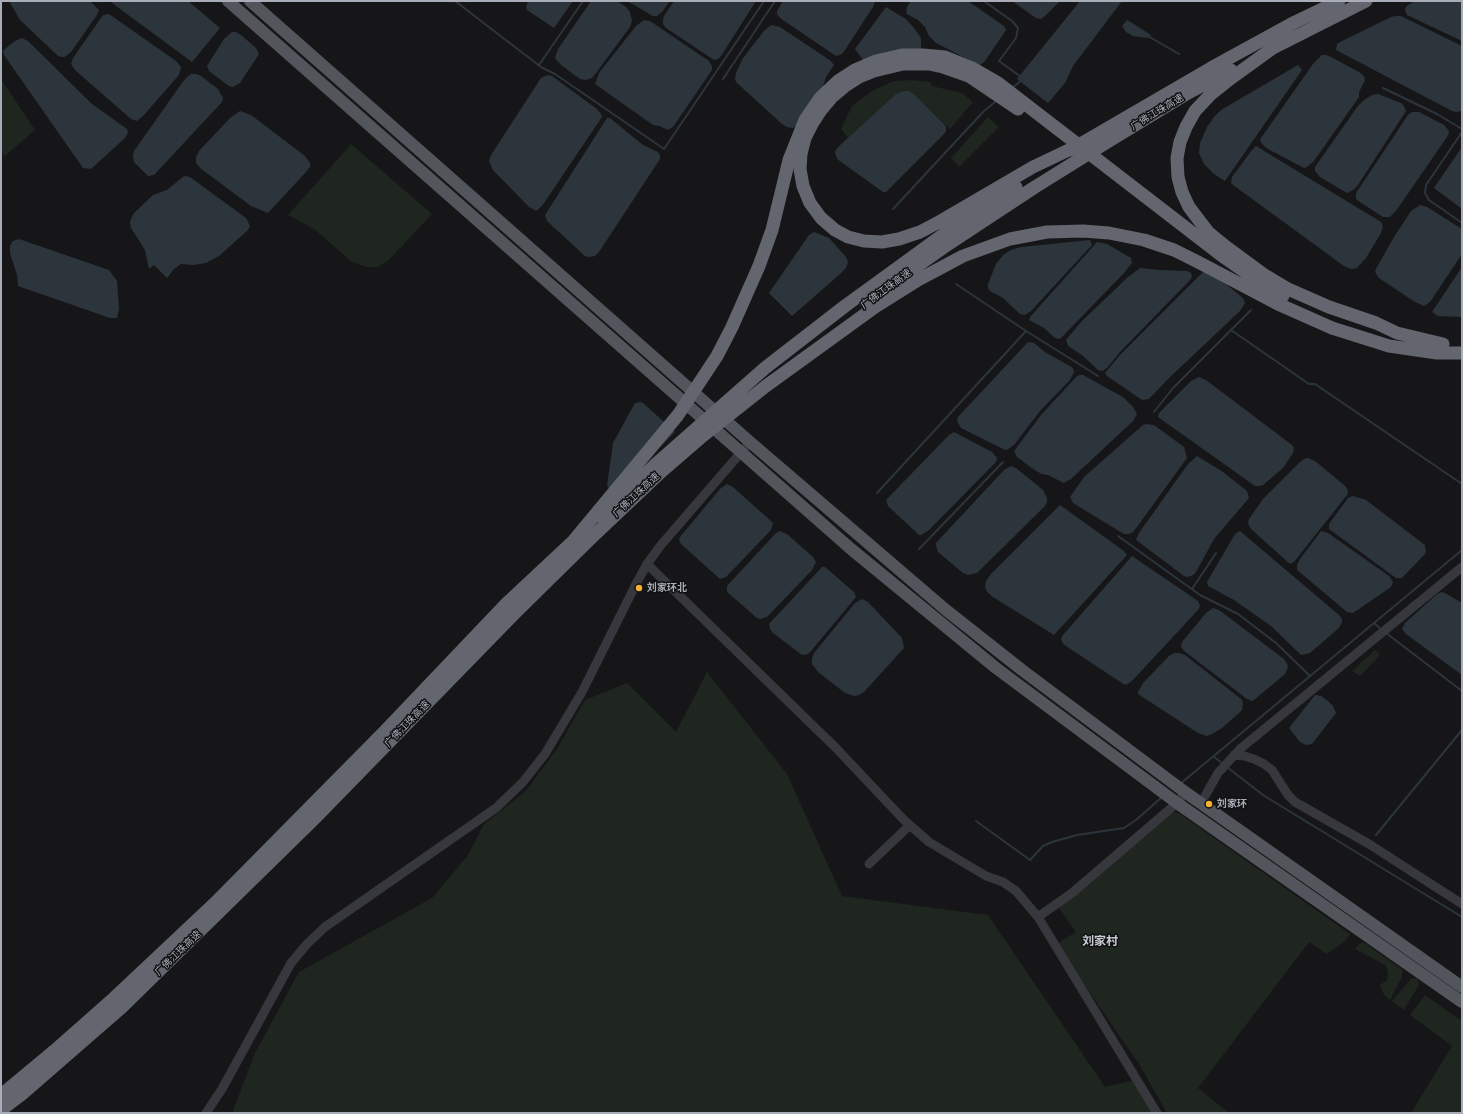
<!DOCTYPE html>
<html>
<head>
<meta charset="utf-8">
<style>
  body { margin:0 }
  #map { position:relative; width:1463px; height:1114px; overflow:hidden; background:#161618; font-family:"Asap Condensed",sans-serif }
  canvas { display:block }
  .frame { position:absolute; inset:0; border:2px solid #a8adb8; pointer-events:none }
</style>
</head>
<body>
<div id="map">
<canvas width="1463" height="1114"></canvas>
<div class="frame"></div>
</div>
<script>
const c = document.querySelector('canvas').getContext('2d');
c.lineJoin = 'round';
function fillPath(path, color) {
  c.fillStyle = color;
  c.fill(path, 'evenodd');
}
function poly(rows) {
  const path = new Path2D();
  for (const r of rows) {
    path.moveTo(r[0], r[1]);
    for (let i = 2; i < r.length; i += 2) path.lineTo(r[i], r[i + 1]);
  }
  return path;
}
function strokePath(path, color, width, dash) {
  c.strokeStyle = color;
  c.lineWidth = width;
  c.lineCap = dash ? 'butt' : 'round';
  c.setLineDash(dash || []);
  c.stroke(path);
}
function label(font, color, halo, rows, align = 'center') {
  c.font = font + ' "Asap Condensed","Noto Sans SC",sans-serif';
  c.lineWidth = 3;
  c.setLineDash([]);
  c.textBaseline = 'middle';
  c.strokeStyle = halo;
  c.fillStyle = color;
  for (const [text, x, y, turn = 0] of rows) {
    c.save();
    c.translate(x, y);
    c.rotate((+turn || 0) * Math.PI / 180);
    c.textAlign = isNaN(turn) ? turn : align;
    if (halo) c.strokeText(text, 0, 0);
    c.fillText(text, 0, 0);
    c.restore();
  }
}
const green = poly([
  [1,79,35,130,5,156,1,152],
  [912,80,930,82,932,86,962,93,973,102,950,129,916,96,903,91,896,94,848,138,841,129,852,106,872,91,894,81],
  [988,117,999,127,959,167,951,158],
  [351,144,432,214,388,261,377,267,367,267,352,262,314,229,288,215],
  [1375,650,1380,655,1360,676,1352,671],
  [707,672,787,774,842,896,988,915,1105,1087,1134,1080,1154,1113,232,1113,255,1053,299,972,432,898,468,855,484,824,525,792,557,749,585,700,627,683,676,732],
  [1174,812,1180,814,1350,934,1344,942,1327,954,1309,942,1198,1088,1229,1113,1167,1113,1139,1064,1056,944,1076,932,1059,908,1167,815],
  [1363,942,1403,970,1401,979,1390,1000,1384,995,1380,985,1387,980,1388,972,1385,965,1355,949,1359,944],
  [1414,978,1417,979,1419,985,1404,1010,1392,1001,1411,979],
  [1425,995,1462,1021,1462,1113,1411,1113,1452,1046,1410,1015]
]);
const water = poly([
  [9,1,90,1,99,10,97,15,71,52,65,57,62,57,58,56,20,20],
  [113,1,188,1,220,28,192,62,112,3],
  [528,1,573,1,554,28,527,10,526,7],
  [591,1,617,1,626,7,630,12,632,21,630,27,596,73,592,78,586,80,580,79,561,65,555,58,558,49],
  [627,1,670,1,662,12,657,16,653,16],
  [674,1,756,1,721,56,718,59,714,60,666,28,663,24,663,20,664,16],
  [783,1,875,1,873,7,845,50,842,54,836,56,780,18,777,14,777,11],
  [911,1,968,1,1004,26,1006,30,985,61,980,65,977,64,936,43,929,36,925,27,918,20,907,14,906,11,907,7],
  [1012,1,1060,1,1046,15,1041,19,1036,18],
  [1080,1,1122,1,1073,66,1065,83,1048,103,1017,79],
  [1416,1,1462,1,1462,41,1407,15,1405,10,1405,8,1408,5],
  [886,7,906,19,914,28,921,38,921,48,919,54,868,67,855,49],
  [109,14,176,61,181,67,179,75,143,116,137,121,131,119,75,70,71,64,73,58,103,15],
  [1396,16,1401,16,1462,46,1462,111,1456,112,1452,111,1336,50,1337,44,1340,42,1391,17],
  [644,20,650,21,709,61,712,66,712,70,673,127,668,130,659,126,653,125,595,84,599,73,636,26],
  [1127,20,1129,21,1151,35,1148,38,1133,36,1126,32,1122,26],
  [771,25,780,27,831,61,834,65,826,77,821,93,799,125,793,128,787,127,782,124,737,83,735,80,736,73,743,58,764,31],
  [232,32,236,32,241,35,256,48,259,54,240,83,233,87,229,86,209,71,207,66,224,39],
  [22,38,28,41,92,104,127,129,128,132,125,138,91,169,83,168,4,55,3,51,5,49,15,41],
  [1322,55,1326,55,1331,57,1359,72,1364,76,1365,80,1359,92,1359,97,1314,161,1307,167,1304,168,1266,148,1260,141,1261,138,1313,64],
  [1298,65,1302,70,1225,181,1214,174,1204,164,1199,153,1200,143,1207,127,1214,117,1221,110],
  [191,74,196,74,201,76,218,89,223,98,222,102,154,175,148,176,134,162,133,156,134,151,182,83,187,77],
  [548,75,552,76,597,109,601,114,602,117,542,206,536,211,529,207,493,170,489,161,491,155,541,78],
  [903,91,909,91,916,96,944,124,946,127,946,131,944,134,886,192,883,192,837,159,835,152,838,147,896,94],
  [1378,94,1401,103,1404,106,1406,111,1358,185,1353,190,1347,193,1320,177,1315,171,1315,167,1358,106,1364,100,1372,95],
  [240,111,251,115,305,156,310,163,310,167,306,172,268,213,251,206,200,168,196,163,196,157,199,151,230,118],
  [1412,112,1419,112,1444,125,1448,130,1449,133,1447,137,1398,208,1390,217,1383,217,1360,202,1356,199,1356,193,1408,115],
  [607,118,610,118,643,145,658,152,660,155,660,159,599,252,595,256,589,257,585,256,547,221,545,215],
  [1256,146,1381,222,1383,226,1381,233,1366,258,1357,268,1351,269,1344,266,1233,185,1231,183,1232,177,1252,150],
  [1462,147,1462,209,1434,188],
  [184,176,190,177,246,218,250,226,248,230,219,256,206,263,193,265,181,264,174,269,167,278,154,265,149,269,145,250,131,228,130,223,131,219,134,213,153,195,167,190],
  [1420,205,1427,207,1462,229,1462,254,1430,302,1424,306,1415,302,1379,278,1375,272,1377,267,1394,237,1411,211],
  [814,232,829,238,846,257,848,262,846,268,840,274,792,316,769,293,809,235],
  [19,239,109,270,117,281,119,309,117,318,110,318,18,286,17,275,10,253,10,246,13,241],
  [1090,240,1092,245,1031,311,1025,315,1020,314,1003,298,990,291,988,288,988,284,996,264,1003,255,1011,250,1021,247],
  [1097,242,1107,244,1131,258,1132,263,1124,273,1060,339,1055,338,1044,328,1029,320,1030,317],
  [1462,267,1462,317,1438,316,1432,312],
  [1140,268,1159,270,1187,271,1191,273,1192,276,1191,279,1120,352,1107,368,1102,371,1098,370,1082,355,1068,346,1066,340,1082,321,1128,277],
  [1204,271,1211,272,1243,298,1245,303,1240,311,1169,378,1149,399,1142,400,1107,376,1105,373,1120,355],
  [1028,342,1034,343,1045,352,1073,368,1074,372,1070,380,1040,411,1014,445,1007,450,1003,449,961,428,957,421,958,417],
  [1080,375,1083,375,1123,397,1133,407,1137,414,1133,421,1071,479,1064,483,1048,475,1042,474,1036,471,1017,457,1014,451,1041,415,1077,376],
  [1199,377,1206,380,1292,445,1294,448,1293,453,1283,468,1263,485,1259,486,1255,486,1158,417,1159,413,1191,381],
  [640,402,643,403,675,432,614,493,607,486,613,443,635,403],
  [1146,424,1154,425,1184,447,1187,458,1137,527,1133,532,1129,534,1124,534,1073,503,1070,497,1084,477,1143,425],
  [954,432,992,452,997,458,996,462,928,531,921,535,919,535,888,506,886,500,949,435],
  [1197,456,1223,472,1247,491,1249,498,1214,539,1196,572,1193,575,1188,577,1184,576,1136,540,1139,533,1188,464],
  [1308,458,1315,461,1344,485,1347,488,1348,492,1347,495,1294,562,1290,564,1251,529,1248,523,1249,519,1263,499,1299,463,1304,459],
  [1011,466,1016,468,1043,490,1047,498,1047,502,1045,506,977,573,968,575,963,573,938,552,936,546,936,543,1004,470],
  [727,484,733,487,771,521,773,523,771,530,726,577,720,579,681,544,679,540,680,537,720,489],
  [1353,496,1366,500,1425,545,1426,552,1424,555,1402,578,1396,578,1329,529,1329,524,1348,498],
  [1060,505,1124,551,1127,555,1054,635,993,597,987,592,985,587,986,581,991,574],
  [779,531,787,534,813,557,816,562,812,570,767,617,760,619,757,618,727,592,727,586,775,534],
  [1240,531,1339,615,1342,619,1342,622,1339,628,1310,653,1302,655,1299,653,1271,626,1234,600,1208,586,1207,582,1235,534],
  [1321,531,1328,533,1389,576,1393,582,1391,587,1353,613,1347,612,1297,570,1297,565,1300,559],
  [1132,556,1198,601,1200,606,1198,610,1131,682,1125,685,1063,644,1061,639,1063,635],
  [822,567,825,567,854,592,856,597,811,651,808,654,802,655,773,633,770,629,769,624],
  [1441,592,1445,593,1462,603,1462,675,1406,634,1402,629,1405,623,1436,595],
  [862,599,868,602,902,638,904,648,864,692,859,695,854,696,845,693,818,672,812,664,812,659,814,653,855,603],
  [1213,608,1219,610,1284,659,1287,664,1288,667,1285,674,1254,700,1252,701,1247,699,1184,651,1181,646,1182,642,1206,613],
  [1174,653,1179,653,1185,655,1241,699,1243,702,1242,710,1239,713,1222,728,1212,734,1207,736,1198,733,1138,694,1138,692,1143,683,1169,656],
  [1315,695,1321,696,1328,701,1333,706,1336,713,1312,744,1306,745,1300,742,1289,728]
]);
const stream = poly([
  [455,1,541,67,555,74,664,149,764,1],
  [984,1,1012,21,1018,28,1016,38,999,61,1021,77],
  [1148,36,1179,54],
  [539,65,583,1],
  [723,79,775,1],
  [1012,88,1022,80],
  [1383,88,1437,114,1462,129],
  [1462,132,1426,185,1425,193,1429,200,1462,223],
  [893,209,983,112,996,101],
  [956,284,1026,331,1098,376],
  [1231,330,1309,384,1315,384,1462,484],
  [1154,412,1173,388,1251,310],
  [877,493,1026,331],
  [1118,536,1200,595,1238,614,1276,643,1310,676],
  [919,549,1003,462],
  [1192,589,1216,553],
  [1374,623,1382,630],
  [1386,633,1462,691],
  [1214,757,1222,763],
  [1227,767,1263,795,1462,917],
  [1180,784,1462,550],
  [976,821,1030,860,1043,846,1052,842,1077,835,1124,828,1136,820,1162,797],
  [1376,835,1462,730]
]);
const minor = poly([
  [647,564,836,748,904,820,929,842,986,876,1003,882,1016,891,1038,917,1157,1113],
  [1234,755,1244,756,1254,759,1264,764,1272,770,1288,795,1295,802,1369,844,1462,904],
  [1201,803,1218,773,1240,749,1462,567],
  [869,864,910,825],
  [1038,917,1072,893,1177,803,1185,792],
  [206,1113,222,1089,291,963,307,944,325,927,496,808,523,782,545,754,582,692,635,586,647,564,661,545,750,442]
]);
const major = poly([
  [228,1,851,549,996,668,1177,803,1462,1002],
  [250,1,750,442,946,610,1022,670,1185,792,1462,987]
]);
const highway = poly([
  [1277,45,1230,79,1210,95,1195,111,1186,127,1180,142,1177,158,1178,177,1182,192,1189,207,1208,232,1225,246,1263,274,1288,289,1329,307,1376,323,1397,333,1443,344],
  [1271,49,1366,1],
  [1018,109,969,76,943,67,929,64,903,64,874,71,859,77,845,86,832,97,821,110,812,124,805,138,801,154,800,169,803,186,810,203,821,218,835,230,848,237,864,241,882,242,899,239,920,232,937,223,1033,167,1075,147],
  [1070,150,1211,68,1295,22,1339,1],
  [944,234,1016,187],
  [950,243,1035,187,1109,141,1188,93,1231,70],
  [1278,304,1332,328,1389,346,1437,353,1462,353],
  [600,516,656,464],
  [1,1095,54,1051,114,998,215,903,385,731,506,604,583,532],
  [1,1110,22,1094,122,1007,319,814,515,613,590,539,662,471,699,439]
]);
const highwayBridge = poly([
  [866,302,950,243],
  [699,439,766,386,875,307,918,280,963,256,1010,239,1047,232,1083,231,1109,233,1144,240,1174,250,1198,262,1278,304],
  [656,464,765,368,845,306,944,234],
  [575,539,678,415,717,356,732,327,759,266,772,230,789,160,805,120,820,98,838,81,855,70,876,61,902,55,923,55,945,57,972,68,998,83,1225,258,1255,279,1283,296]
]);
const markers = [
  [639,588,4,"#f2b134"],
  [1209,804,4,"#f2b134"]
];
const streetNames = [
  ["广佛江珠高速",1157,112,-31],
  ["广佛江珠高速",886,289,-36],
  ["广佛江珠高速",636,495,-43],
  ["广佛江珠高速",407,724,-46],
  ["广佛江珠高速",178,953,-44]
];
const poiNames = [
  ["刘家环北",647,588],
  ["刘家环",1217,804]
];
const quarterNames = [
  ["刘家村",1100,941]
];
fillPath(green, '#1e261f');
fillPath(water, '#2c353c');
strokePath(stream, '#2c353c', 2);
strokePath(minor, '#37383d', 9);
strokePath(major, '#53555c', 12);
strokePath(highway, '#63666e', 13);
strokePath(highwayBridge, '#63666e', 13);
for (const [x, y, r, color] of markers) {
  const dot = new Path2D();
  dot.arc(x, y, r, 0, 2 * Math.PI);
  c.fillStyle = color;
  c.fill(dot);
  strokePath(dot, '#111113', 1.5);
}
label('10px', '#a8adb8', '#111113', streetNames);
label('bold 10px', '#a8adb8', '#111113', poiNames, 'left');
label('bold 12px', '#c9ccd4', '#111113', quarterNames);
</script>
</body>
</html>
